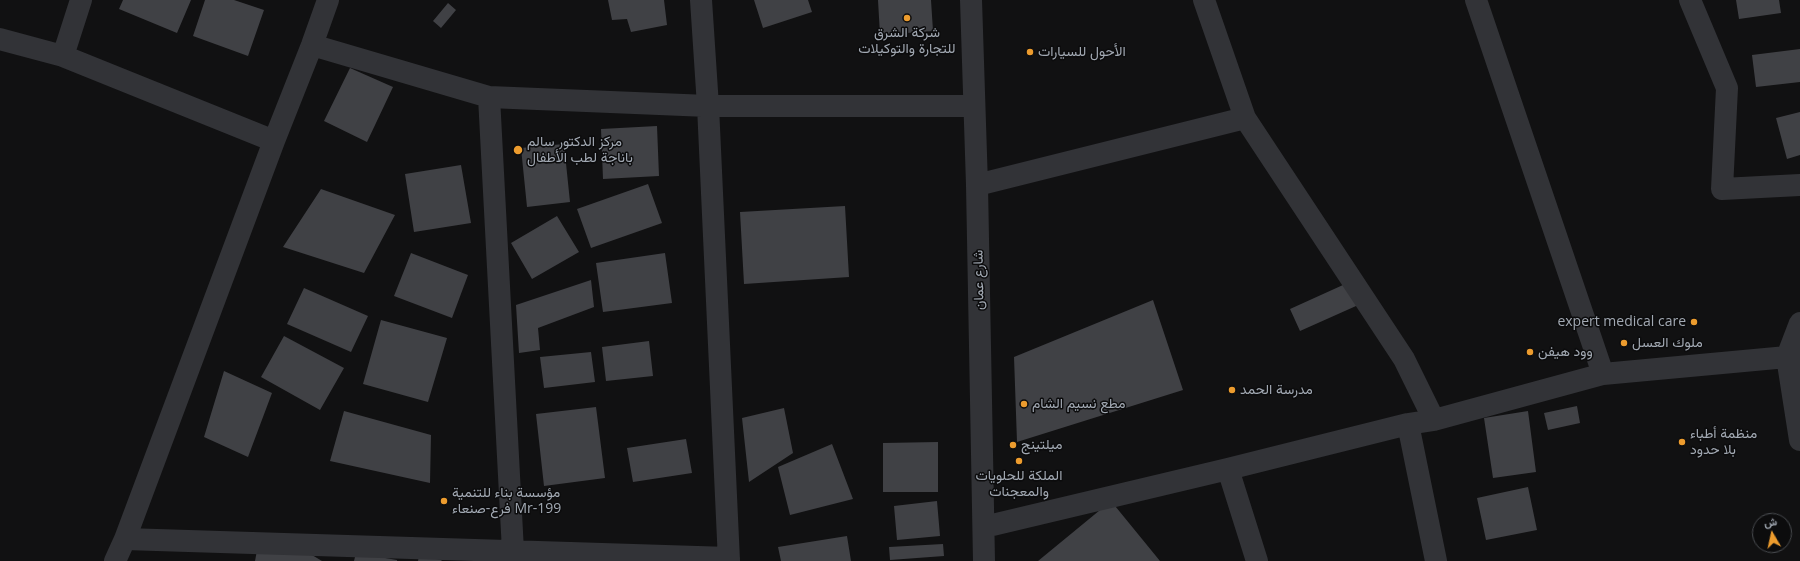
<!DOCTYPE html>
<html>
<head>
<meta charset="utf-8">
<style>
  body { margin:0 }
  #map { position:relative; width:1800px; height:561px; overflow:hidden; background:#111112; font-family:"Open Sans",Vazirmatn,sans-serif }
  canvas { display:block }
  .north { position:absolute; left:1752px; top:513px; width:40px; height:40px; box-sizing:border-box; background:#0c0c0d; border:1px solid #484b4f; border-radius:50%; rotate:351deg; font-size:11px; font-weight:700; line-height:16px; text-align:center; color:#a2a9b3 }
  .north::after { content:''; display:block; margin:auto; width:14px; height:18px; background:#ed9c2e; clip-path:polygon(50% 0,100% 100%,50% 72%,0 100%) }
</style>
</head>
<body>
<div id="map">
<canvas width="1800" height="561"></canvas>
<div class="north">ش</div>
</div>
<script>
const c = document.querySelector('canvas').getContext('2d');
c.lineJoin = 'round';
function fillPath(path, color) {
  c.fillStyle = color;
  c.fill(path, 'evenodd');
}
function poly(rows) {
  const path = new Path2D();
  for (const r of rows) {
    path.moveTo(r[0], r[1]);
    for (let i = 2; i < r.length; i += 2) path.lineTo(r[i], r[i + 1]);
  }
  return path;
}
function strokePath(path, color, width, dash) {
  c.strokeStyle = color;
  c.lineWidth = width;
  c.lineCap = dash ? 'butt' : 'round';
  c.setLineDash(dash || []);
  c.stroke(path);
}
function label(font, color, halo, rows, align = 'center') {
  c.font = font + ' "Open Sans",Vazirmatn,sans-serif';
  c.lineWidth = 3;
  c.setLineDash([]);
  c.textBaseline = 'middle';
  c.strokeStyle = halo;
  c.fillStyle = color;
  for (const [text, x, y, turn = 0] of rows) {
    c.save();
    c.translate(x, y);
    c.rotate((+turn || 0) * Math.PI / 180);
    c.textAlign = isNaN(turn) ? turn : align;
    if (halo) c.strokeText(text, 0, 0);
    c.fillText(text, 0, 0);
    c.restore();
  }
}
const building = poly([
  [123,0,191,0,177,33,119,9],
  [205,0,234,0,264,10,248,56,193,36],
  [608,0,664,0,667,25,631,32,627,19,612,20],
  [754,0,808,0,812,12,763,28],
  [878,0,931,0,933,31,880,35],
  [1736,0,1779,0,1781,13,1739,19],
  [448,3,456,10,441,28,433,21],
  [1800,49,1800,82,1756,87,1752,55],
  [350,68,393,87,367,142,324,121],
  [1800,112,1800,155,1787,159,1776,118],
  [657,126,659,176,603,179,601,129],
  [564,144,570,202,527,207,521,148],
  [461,165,471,223,414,232,405,174],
  [648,184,662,223,591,248,577,209],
  [321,189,395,215,364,273,283,247],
  [845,206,849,277,744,284,740,212],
  [557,216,579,252,532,279,511,243],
  [411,253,468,275,452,318,394,296],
  [665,253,672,303,603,312,596,263],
  [591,280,594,307,538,328,540,350,519,353,516,305],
  [1354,280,1365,302,1300,331,1290,309],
  [304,288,368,316,351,352,287,324],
  [1153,300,1183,390,1017,442,1014,357],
  [381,320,447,338,428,402,363,384],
  [284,336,344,368,320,410,261,377],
  [649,341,653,376,606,381,602,347],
  [591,352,595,382,544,388,540,357],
  [224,371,272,393,248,457,204,437],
  [1577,406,1580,423,1548,430,1544,413],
  [596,407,605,478,544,486,536,414],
  [784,408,793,453,749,482,742,418],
  [344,411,431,435,430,483,330,461],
  [1528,411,1536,472,1493,478,1484,418],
  [686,439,692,473,633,482,627,448],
  [938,442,938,492,883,492,883,443],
  [832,444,853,499,790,515,778,467],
  [1528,487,1537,530,1486,540,1477,498],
  [937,501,940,536,897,540,894,506],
  [1111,501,1160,561,1038,561],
  [847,536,851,561,781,561,778,547],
  [943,544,944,556,890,560,889,547],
  [258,545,312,555,322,561,255,561],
  [356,553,397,560,397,561,354,561],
  [419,556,442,560,441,561,418,561]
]);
const minor = poly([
  [701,0,708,106,729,561],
  [971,0,977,185,984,561],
  [1204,0,1245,118,1404,359,1434,420],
  [1476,0,1603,374],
  [1690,0,1727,88,1722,189,1800,185],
  [0,39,63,56,274,141],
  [312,45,489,97,708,106,974,106],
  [63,56,81,0],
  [489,97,513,551],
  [977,185,1245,118],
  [1800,323,1787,357,1800,440],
  [1408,424,1436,561],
  [1228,469,1257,561],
  [984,527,1228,469,1408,424,1434,420,1603,374,1787,357,1800,358],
  [125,539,729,558],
  [115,561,125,539,274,141,312,45,328,0]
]);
const markers = [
  [907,18,4,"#ed9c2e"],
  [1030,52,4,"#ed9c2e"],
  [518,150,5,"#ed9c2e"],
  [1694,322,4,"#ed9c2e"],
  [1624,343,4,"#ed9c2e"],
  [1530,352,4,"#ed9c2e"],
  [1232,390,4,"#ed9c2e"],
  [1024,404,4,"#ed9c2e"],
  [1682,442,4,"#ed9c2e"],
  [1013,445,4,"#ed9c2e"],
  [1019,461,4,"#ed9c2e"],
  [444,501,4,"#ed9c2e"]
];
const poiNames = [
  ["شركة الشرق",907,33,"center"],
  ["للتجارة والتوكيلات",907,49,"center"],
  ["الأحول للسيارات",1038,52],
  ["مركز الدكتور سالم",527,142],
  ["باناجة لطب الأطفال",527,158],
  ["expert medical care",1686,322,"right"],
  ["ملوك العسل",1632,343],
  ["وود هيفن",1538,352],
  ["مدرسة الحمد",1240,390],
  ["مطع نسيم الشام",1032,404],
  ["منظمة أطباء",1690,434],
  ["بلا حدود",1690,450],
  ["ميلتينج",1021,445],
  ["الملكة للحلويات",1019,476,"center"],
  ["والمعجنات",1019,492,"center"],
  ["مؤسسة بناء للتنمية",452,493],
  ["فرع-صنعاء Mr-199",452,509]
];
const streetNames = [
  ["شارع عمان",979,280,-91]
];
fillPath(building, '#404145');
strokePath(minor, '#323337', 22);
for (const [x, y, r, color] of markers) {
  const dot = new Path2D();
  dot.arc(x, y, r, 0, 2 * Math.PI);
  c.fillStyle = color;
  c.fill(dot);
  strokePath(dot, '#0c0c0d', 1.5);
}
label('14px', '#a2a9b3', '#0c0c0d', poiNames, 'left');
label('14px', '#a2a9b3', '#0c0c0d', streetNames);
</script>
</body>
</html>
